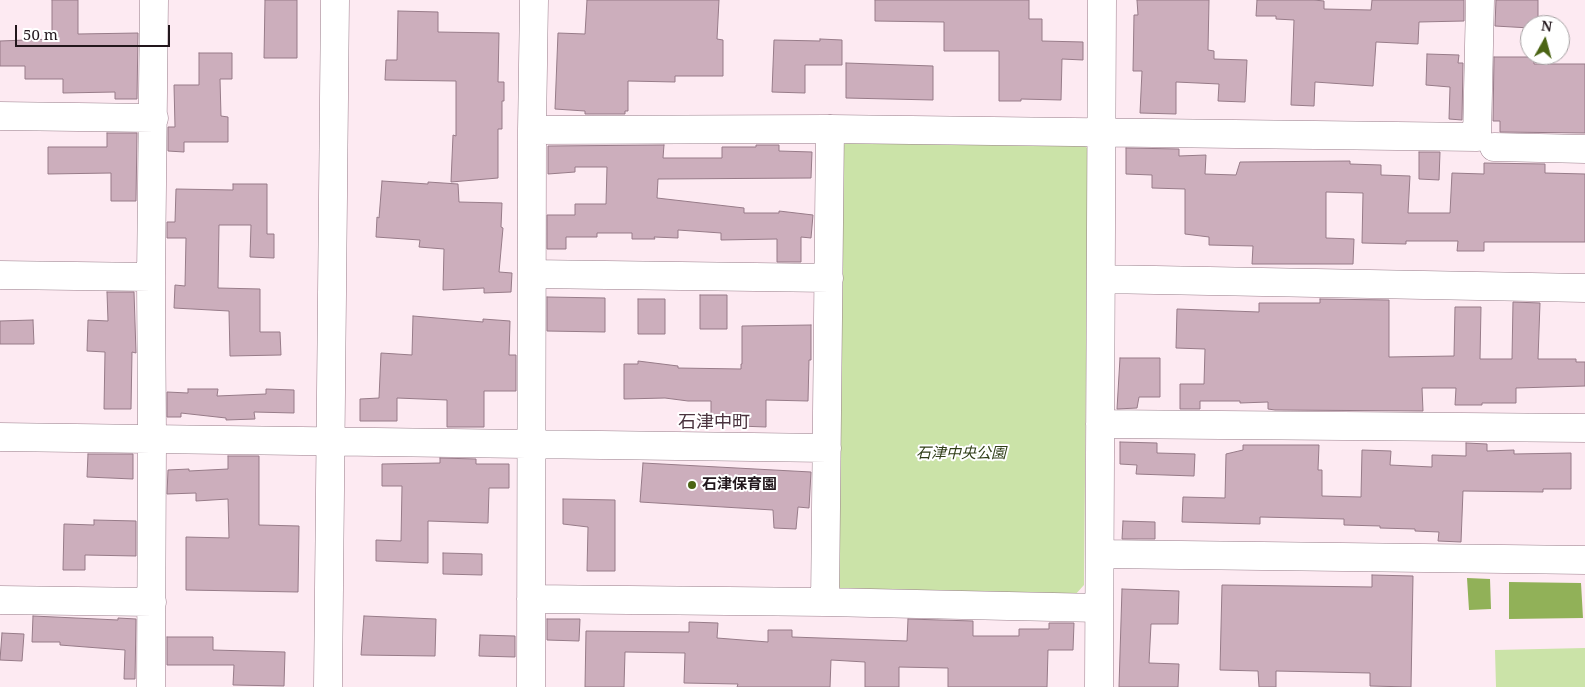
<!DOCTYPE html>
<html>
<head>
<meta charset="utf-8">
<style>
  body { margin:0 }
  #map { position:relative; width:1585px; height:687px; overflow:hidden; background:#fdeaf2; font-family:"Noto Serif",serif }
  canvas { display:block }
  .north { position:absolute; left:1520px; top:15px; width:50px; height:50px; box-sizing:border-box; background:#fff; border:1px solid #a7a2a4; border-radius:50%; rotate:7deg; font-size:14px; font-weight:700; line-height:20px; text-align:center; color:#22171c }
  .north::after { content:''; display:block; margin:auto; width:18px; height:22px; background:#4b6414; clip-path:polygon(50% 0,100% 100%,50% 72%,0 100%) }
  .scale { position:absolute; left:15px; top:25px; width:155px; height:22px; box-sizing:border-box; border:2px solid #22171c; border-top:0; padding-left:6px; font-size:15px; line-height:18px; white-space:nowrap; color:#22171c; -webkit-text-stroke:4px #fff; paint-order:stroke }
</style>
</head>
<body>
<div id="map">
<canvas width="1585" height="687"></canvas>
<div class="north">N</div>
<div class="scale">50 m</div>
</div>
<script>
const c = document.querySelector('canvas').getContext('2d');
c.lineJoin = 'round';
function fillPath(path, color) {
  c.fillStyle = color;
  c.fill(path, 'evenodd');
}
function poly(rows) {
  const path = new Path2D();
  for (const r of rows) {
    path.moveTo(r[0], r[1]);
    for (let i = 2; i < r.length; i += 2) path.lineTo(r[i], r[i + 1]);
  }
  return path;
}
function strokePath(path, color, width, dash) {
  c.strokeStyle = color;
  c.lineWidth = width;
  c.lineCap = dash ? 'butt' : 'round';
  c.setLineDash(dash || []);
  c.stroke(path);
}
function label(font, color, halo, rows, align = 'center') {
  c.font = font + ' "Noto Serif","Noto Sans JP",serif';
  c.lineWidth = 4;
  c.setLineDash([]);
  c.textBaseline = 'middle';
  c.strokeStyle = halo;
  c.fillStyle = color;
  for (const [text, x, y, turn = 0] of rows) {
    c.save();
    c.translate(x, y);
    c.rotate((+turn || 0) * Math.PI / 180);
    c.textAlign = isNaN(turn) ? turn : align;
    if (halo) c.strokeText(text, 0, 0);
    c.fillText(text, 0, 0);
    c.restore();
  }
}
const green = poly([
  [851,139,1080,141,1088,149,1084,585,1074,596,845,593,836,584,841,147],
  [1585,648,1585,687,1496,687,1495,650]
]);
const water = poly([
  [1467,578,1490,579,1491,609,1469,610],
  [1509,582,1581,583,1583,618,1509,619]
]);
const building = poly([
  [52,0,78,0,78,34,138,33,137,99,115,99,115,92,63,93,63,79,25,79,25,66,0,66,0,41,52,39,52,0],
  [265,0,297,0,297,58,264,58,265,0],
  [587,0,719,0,717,39,723,40,723,76,675,76,675,82,628,81,628,111,625,111,625,114,585,114,585,111,555,109,558,33,585,34,587,0],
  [875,0,1029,0,1029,19,1042,19,1042,41,1083,42,1083,60,1062,59,1061,100,1021,99,1021,101,999,101,999,51,944,51,944,22,875,21,875,0],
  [1137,0,1209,0,1208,50,1214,51,1214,59,1247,60,1245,102,1218,101,1219,84,1176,82,1176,114,1140,113,1142,71,1133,71,1134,15,1138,15,1137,0],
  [1257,0,1314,0,1324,1,1324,9,1371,10,1372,0,1464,0,1464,21,1419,22,1418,44,1376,42,1373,86,1315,82,1314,106,1291,105,1294,20,1276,19,1276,16,1256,16,1257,0],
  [1496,0,1538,0,1538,25,1530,25,1530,28,1495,26,1496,0],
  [398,11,438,12,438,32,499,33,498,82,504,82,504,101,502,101,502,129,498,129,498,178,451,182,453,135,456,136,456,81,385,80,386,60,397,60,398,11],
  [820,39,842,40,842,65,805,65,805,93,772,92,774,40,820,41,820,39],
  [199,53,232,53,232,79,220,79,221,116,228,117,228,142,184,142,184,152,168,151,168,127,175,127,174,85,199,85,199,53],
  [1427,54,1459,55,1458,63,1463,63,1462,120,1449,119,1450,87,1426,85,1427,54],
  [1494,57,1534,57,1534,64,1585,64,1585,133,1500,132,1500,121,1493,121,1494,57],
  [846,63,933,66,933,100,846,98,846,63],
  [107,133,137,133,136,201,111,201,111,173,48,174,48,147,107,147,107,133],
  [664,145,663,158,722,158,722,147,756,147,756,145,779,145,779,151,812,152,811,178,658,179,657,198,744,208,744,213,779,213,779,211,813,215,811,238,801,237,801,262,777,262,777,239,721,240,721,233,678,230,678,238,654,237,655,239,632,239,632,233,597,233,597,237,566,237,566,249,547,249,547,215,575,215,575,204,606,204,607,167,575,167,575,172,548,174,548,146,664,145],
  [1126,148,1179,149,1179,156,1206,155,1205,174,1236,175,1240,162,1350,161,1350,164,1381,165,1381,175,1410,176,1408,213,1450,213,1452,173,1484,174,1484,163,1545,164,1545,173,1585,174,1585,242,1484,242,1484,251,1457,251,1458,241,1406,241,1406,244,1362,243,1363,193,1326,192,1326,238,1354,239,1353,264,1252,264,1253,246,1209,245,1209,237,1185,234,1185,189,1152,188,1152,175,1126,174,1126,148],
  [1419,152,1440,152,1439,180,1419,179,1419,152],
  [382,181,428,184,428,182,458,184,459,202,502,203,501,227,503,228,499,272,512,273,511,292,484,293,484,288,443,290,444,249,419,247,420,240,376,237,377,217,379,218,382,181],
  [233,184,267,184,267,234,274,234,274,258,250,257,251,225,219,225,218,288,260,289,260,332,280,332,281,355,230,356,229,311,174,308,175,285,185,286,186,238,167,238,167,222,175,222,176,189,233,190,233,184],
  [107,292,134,292,136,353,132,352,131,409,104,409,105,352,87,351,88,320,108,321,107,292],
  [700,295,727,295,727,329,700,329,700,295],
  [547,297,605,298,605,332,547,331,547,297],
  [638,299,665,299,665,334,638,334,638,299],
  [1320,299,1389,300,1389,357,1454,356,1455,307,1481,307,1480,359,1512,359,1513,302,1540,303,1538,359,1576,359,1576,362,1585,362,1585,386,1516,388,1516,403,1482,403,1482,405,1455,405,1456,388,1422,388,1423,411,1275,410,1268,409,1268,402,1240,403,1240,401,1200,401,1200,409,1180,409,1180,384,1204,384,1205,349,1176,348,1177,309,1259,312,1259,303,1320,303,1320,299],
  [413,316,483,322,483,319,510,321,509,355,516,355,516,391,484,391,484,427,447,427,447,400,397,398,397,421,360,421,360,399,379,398,381,353,412,355,413,316],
  [33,320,34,344,0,344,0,321,33,320],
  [811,325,811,360,809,360,808,401,766,400,766,427,739,426,740,420,711,420,711,401,688,401,665,398,624,399,624,364,638,364,638,361,678,366,678,368,741,369,741,364,742,364,742,326,811,325],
  [1120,358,1160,358,1160,397,1139,397,1137,408,1117,409,1120,358],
  [188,389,218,389,217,396,266,394,266,389,294,390,294,413,254,412,255,419,226,420,226,418,181,413,181,417,167,417,167,392,188,393,188,389],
  [1120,442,1157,443,1157,453,1195,454,1194,476,1136,474,1137,465,1120,464,1120,442],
  [1466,443,1487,444,1487,451,1514,450,1514,454,1571,453,1571,489,1543,489,1543,492,1463,491,1461,542,1438,541,1439,532,1415,531,1415,529,1380,528,1380,526,1344,525,1344,519,1260,517,1260,524,1182,522,1183,497,1225,498,1226,454,1243,450,1243,445,1319,445,1318,470,1322,470,1322,496,1361,497,1362,450,1391,451,1390,465,1432,467,1432,455,1466,456,1466,443],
  [88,454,133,454,133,479,87,477,88,454],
  [228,456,259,456,259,525,299,526,298,592,186,590,186,537,229,538,228,499,196,501,196,493,167,494,168,470,189,469,189,471,228,469,228,456],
  [440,458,476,459,476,464,509,464,509,488,489,488,488,523,428,521,428,563,376,561,376,540,401,541,402,486,382,486,382,464,440,463,440,458],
  [643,463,811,472,809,508,798,507,796,529,774,528,773,510,640,502,643,463],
  [563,499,615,500,615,571,587,571,588,527,563,524,563,499],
  [94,520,136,521,136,556,85,555,85,570,63,570,64,524,94,525,94,520],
  [1123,521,1155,522,1155,539,1122,539,1123,521],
  [443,553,482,554,482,575,443,574,443,553],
  [1372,575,1413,576,1411,687,1370,686,1370,673,1276,671,1276,687,1259,687,1258,671,1220,670,1222,585,1372,587,1372,575],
  [1122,589,1179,591,1178,624,1151,624,1149,663,1179,664,1178,687,1119,687,1122,589],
  [33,616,118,620,118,618,136,619,135,679,124,679,125,650,60,645,60,642,32,642,33,616],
  [364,616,436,619,435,656,361,655,364,616],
  [547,619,580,619,579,641,547,640,547,619],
  [908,619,973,621,973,636,1019,636,1019,629,1049,629,1049,623,1074,623,1073,650,1048,650,1047,687,948,687,948,668,899,667,899,687,865,687,865,662,831,660,830,687,737,687,738,684,684,683,685,653,625,652,624,687,585,687,586,631,689,632,689,622,718,623,717,638,768,642,768,630,792,630,792,637,907,641,908,619],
  [2,633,24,634,22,661,0,660,2,633],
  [480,635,515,636,515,657,479,656,480,635],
  [167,637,213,637,213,650,285,652,284,686,233,685,234,665,167,665,167,637]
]);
const minor = poly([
  [0,116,154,118],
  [532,130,830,129,1477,137,1480,0],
  [1494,147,1585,149],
  [532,274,829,278],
  [0,275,151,277],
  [1101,279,1585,288],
  [1100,424,1585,428],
  [0,437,827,448],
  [1100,554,1585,560],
  [531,599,825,602,1099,608],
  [0,600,152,602],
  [825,602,830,129],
  [151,687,152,439,151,277,154,0],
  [328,687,335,0],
  [531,687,532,130,534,0],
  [1099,687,1102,0]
]);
const markers = [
  [692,485,5,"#4b6414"]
];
const parkNames = [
  ["石津中央公園",961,454]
];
const poiNames = [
  ["石津保育園",702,485]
];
const quarterNames = [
  ["石津中町",714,423]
];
fillPath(green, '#cbe3a8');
fillPath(water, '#91b158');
fillPath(building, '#ccaebc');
strokePath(building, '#977b88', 1);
strokePath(minor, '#997d8a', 29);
strokePath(minor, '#fff', 28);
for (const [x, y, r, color] of markers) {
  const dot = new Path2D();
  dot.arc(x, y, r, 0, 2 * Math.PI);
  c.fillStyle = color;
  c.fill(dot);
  strokePath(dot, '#fff', 2);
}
label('italic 15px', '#303e18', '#fff', parkNames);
label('bold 15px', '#22171c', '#fff', poiNames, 'left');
label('18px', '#4a333e', '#fff', quarterNames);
</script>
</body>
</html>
